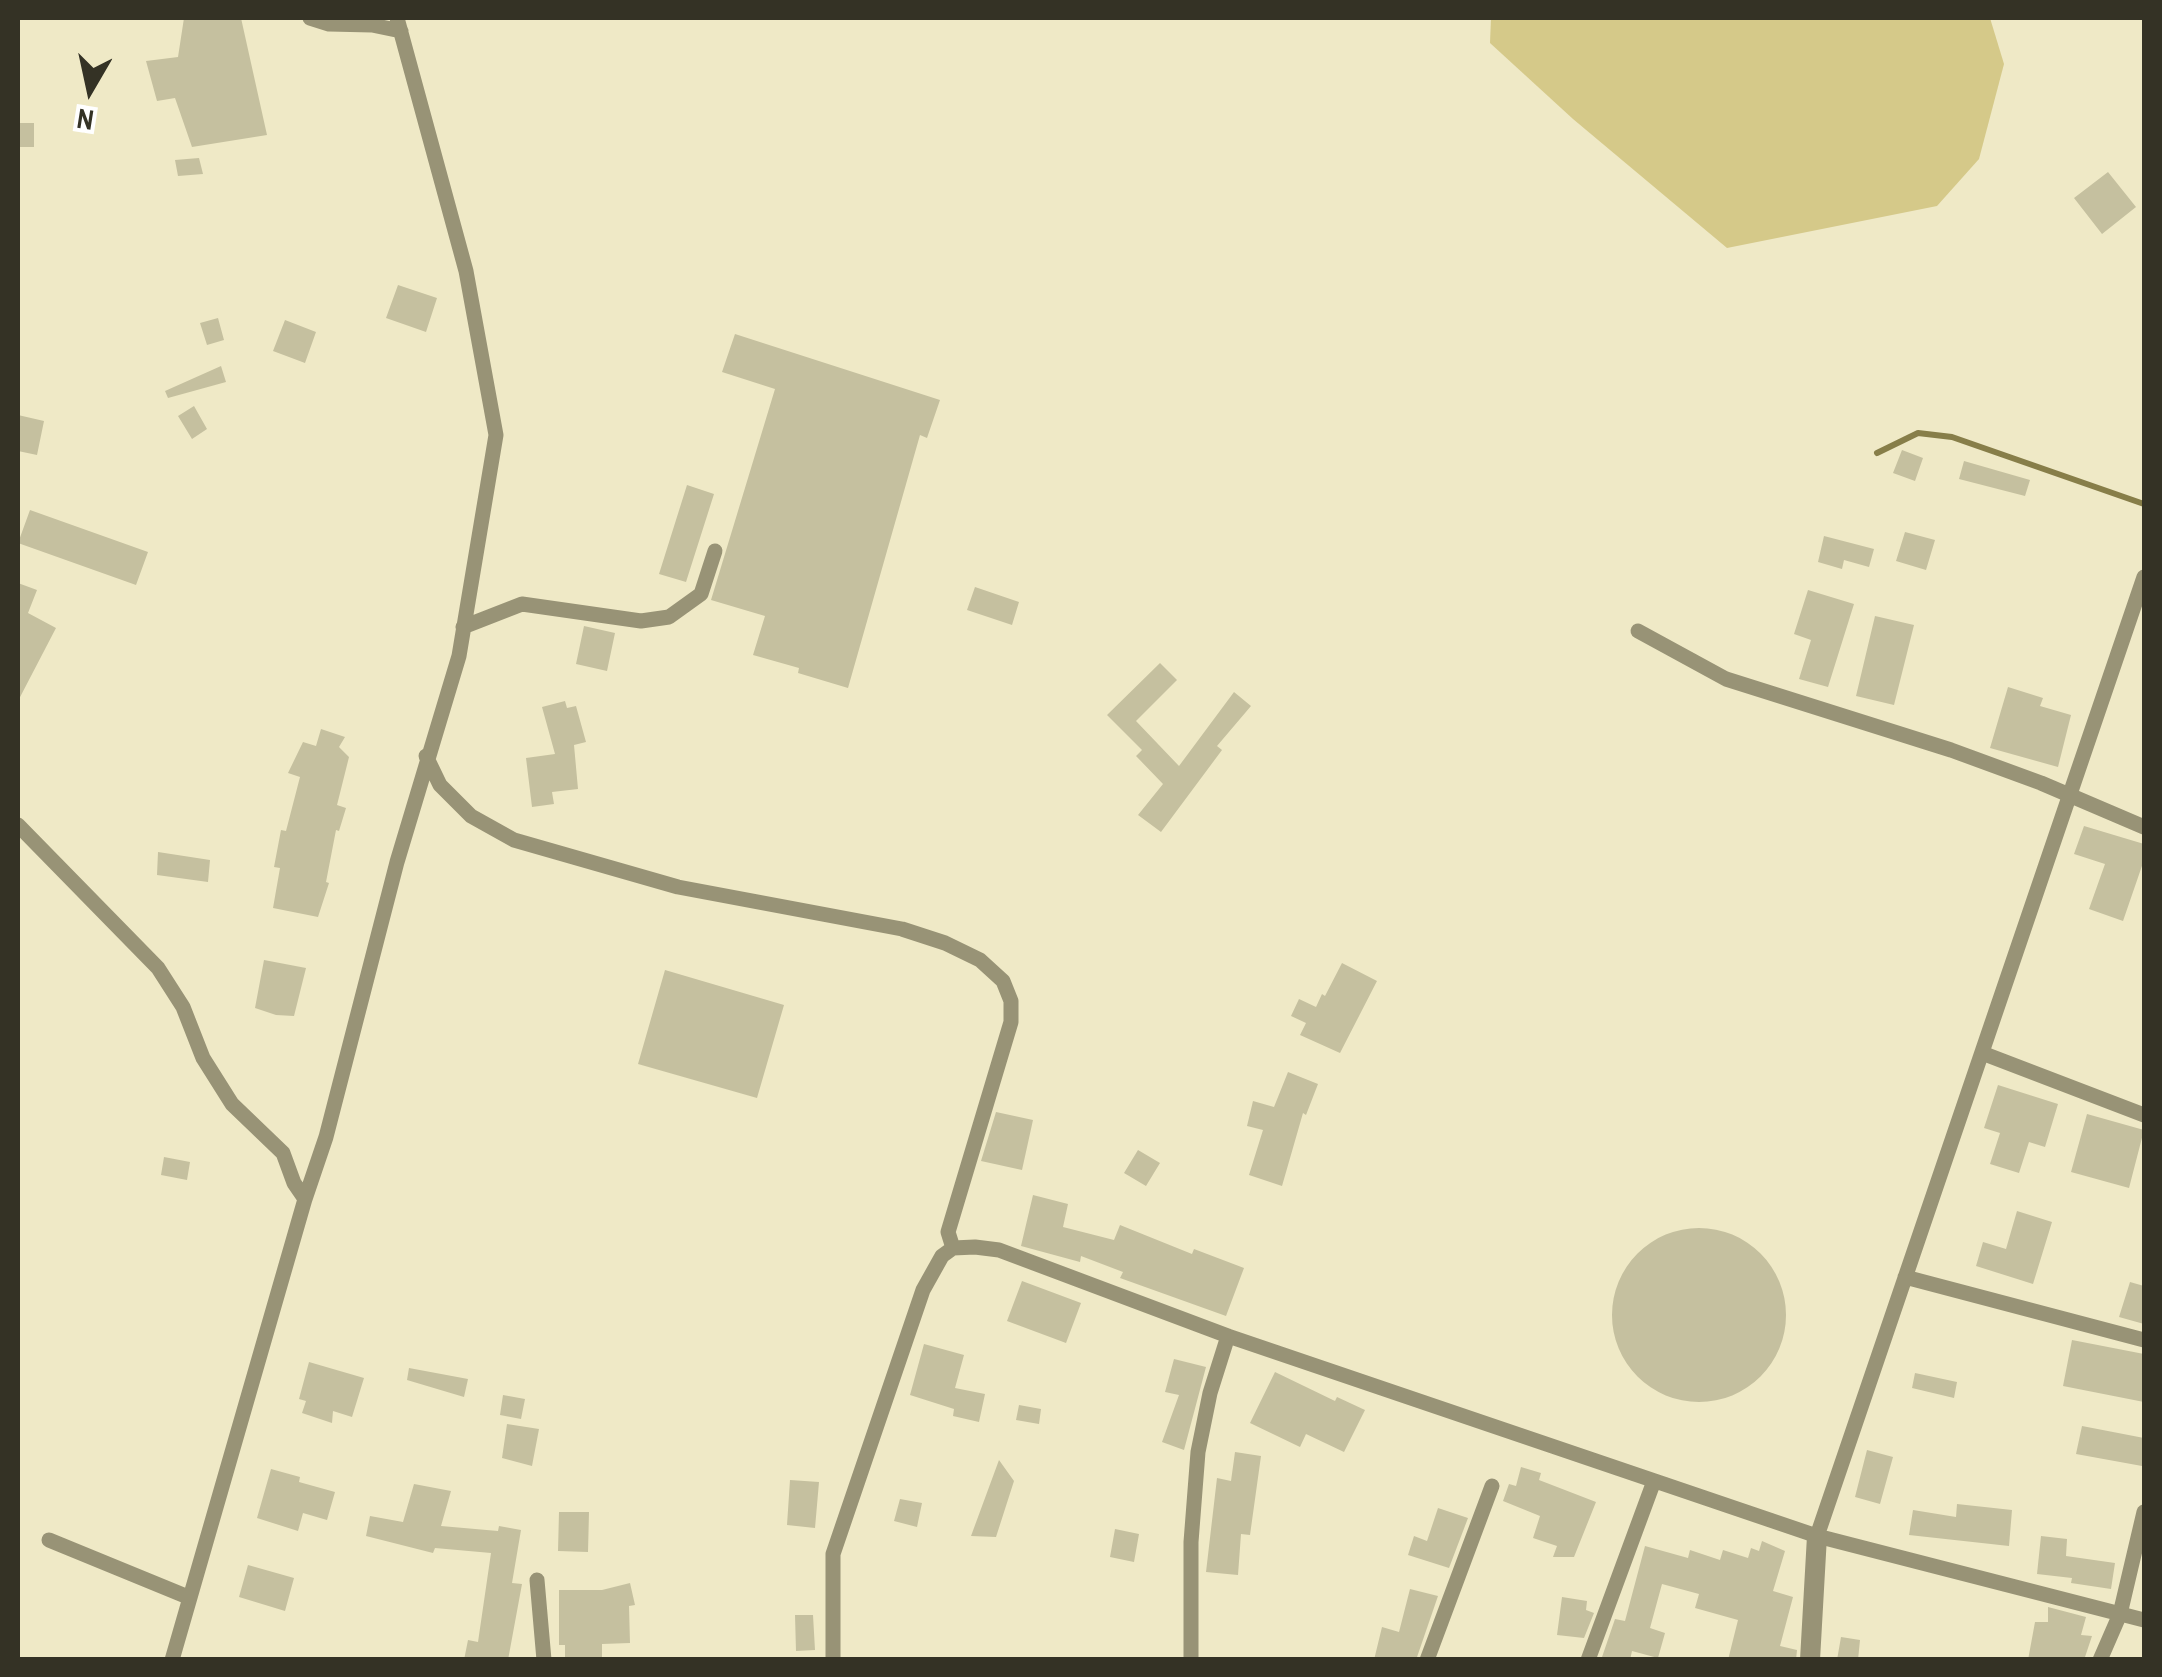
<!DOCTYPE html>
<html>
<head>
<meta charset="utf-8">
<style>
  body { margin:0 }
  #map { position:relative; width:2162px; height:1677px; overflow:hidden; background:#efe9c6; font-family:"Archivo Narrow",sans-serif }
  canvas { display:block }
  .frame { position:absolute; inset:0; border:20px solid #343225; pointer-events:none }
  .north { position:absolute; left:40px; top:40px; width:100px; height:100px; -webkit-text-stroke:8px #fff; paint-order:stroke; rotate:189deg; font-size:28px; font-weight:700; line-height:40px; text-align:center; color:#343225 }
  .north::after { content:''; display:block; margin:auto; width:35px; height:45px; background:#343225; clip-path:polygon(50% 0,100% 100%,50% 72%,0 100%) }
</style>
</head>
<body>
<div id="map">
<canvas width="2162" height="1677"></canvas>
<div class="frame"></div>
<div class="north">N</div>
</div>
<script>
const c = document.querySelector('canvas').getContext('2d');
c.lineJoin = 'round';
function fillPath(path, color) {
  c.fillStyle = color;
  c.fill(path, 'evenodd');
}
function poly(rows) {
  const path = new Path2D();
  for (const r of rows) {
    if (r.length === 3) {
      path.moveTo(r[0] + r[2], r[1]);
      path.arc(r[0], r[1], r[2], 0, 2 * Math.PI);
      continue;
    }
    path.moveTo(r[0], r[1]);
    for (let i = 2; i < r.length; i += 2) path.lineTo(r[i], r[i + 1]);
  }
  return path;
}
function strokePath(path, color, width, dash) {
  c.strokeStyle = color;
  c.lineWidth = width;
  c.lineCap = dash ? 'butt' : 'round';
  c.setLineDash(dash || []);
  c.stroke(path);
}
const green = poly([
  [1491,18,1990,18,2004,64,1979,159,1937,206,1727,248,1573,119,1490,43]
]);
const stream = poly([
  [1877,453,1918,433,1952,437,2144,504]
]);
const building = poly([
  [184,18,241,18,267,135,192,147,175,98,157,101,146,61,178,57],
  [18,123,34,123,34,147,18,147],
  [199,158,203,174,178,176,175,160],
  [2108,172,2136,207,2102,234,2074,198],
  [398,285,437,298,426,332,386,318],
  [218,318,224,340,207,345,200,323],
  [285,320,316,332,305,363,273,351],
  [735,334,940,400,927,438,920,435,848,688,798,673,799,668,753,655,765,616,711,600,775,389,722,372],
  [221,366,226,382,168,398,165,391],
  [194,406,207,429,192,439,178,416],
  [18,415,44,421,37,455,18,451],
  [1902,450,1923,458,1915,481,1893,473],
  [1964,461,2030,480,2025,496,1959,479],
  [687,485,714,494,686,582,659,574],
  [30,510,148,552,136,585,18,543],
  [1905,532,1935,540,1926,570,1896,561],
  [1824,536,1874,549,1869,567,1844,560,1842,569,1818,562],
  [18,583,37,590,28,613,56,628,18,701],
  [975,587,1019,602,1012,625,967,610],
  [1808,590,1854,604,1828,687,1799,679,1811,640,1794,634],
  [1875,616,1914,625,1894,705,1856,696],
  [584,626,615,633,607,671,576,664],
  [1160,663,1177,680,1136,721,1179,766,1234,692,1251,706,1217,746,1222,750,1161,832,1138,815,1163,784,1136,756,1142,750,1107,715],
  [2008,687,2043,698,2040,706,2071,715,2058,767,1990,748],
  [565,701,567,708,576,706,586,742,574,745,578,789,552,792,554,804,532,807,526,758,555,754,542,707],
  [321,729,345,737,339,747,349,757,337,805,346,808,339,831,336,830,326,882,329,883,318,917,273,908,280,868,274,867,281,830,286,831,300,777,288,773,303,742,316,746],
  [2084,826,2144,844,2144,860,2123,921,2089,909,2105,864,2074,854],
  [158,852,210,860,208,882,157,875],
  [264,960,306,968,294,1016,276,1015,255,1008],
  [1342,963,1377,981,1340,1053,1300,1035,1306,1023,1291,1016,1299,999,1316,1007,1322,994,1325,996],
  [665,970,784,1005,757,1098,638,1064],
  [1288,1072,1318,1084,1306,1115,1303,1113,1282,1186,1249,1175,1263,1130,1247,1126,1253,1101,1274,1107],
  [1998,1085,2058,1104,2045,1147,2029,1142,2019,1173,1990,1164,2000,1133,1984,1128],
  [996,1112,1033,1120,1022,1170,981,1161],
  [2087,1114,2144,1130,2129,1188,2071,1172],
  [1138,1150,1160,1163,1146,1186,1124,1173],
  [164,1157,190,1162,187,1180,161,1175],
  [1033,1195,1068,1204,1063,1227,1114,1240,1120,1225,1192,1254,1194,1249,1244,1268,1226,1316,1120,1278,1123,1272,1081,1256,1080,1262,1021,1246],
  [2017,1211,2052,1222,2033,1284,1976,1266,1983,1242,2006,1249],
  [1699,1315,87],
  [1022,1281,1081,1303,1066,1343,1007,1321],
  [2130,1282,2144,1286,2144,1324,2119,1317],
  [2072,1340,2144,1354,2144,1402,2063,1386],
  [924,1344,964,1355,955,1388,985,1394,979,1422,953,1416,954,1409,910,1395],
  [1174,1359,1206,1367,1184,1450,1162,1442,1179,1395,1165,1392],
  [309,1362,364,1378,352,1417,333,1411,332,1423,302,1413,306,1401,299,1399],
  [409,1368,468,1379,464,1397,407,1380],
  [1275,1372,1335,1401,1337,1397,1365,1410,1344,1452,1306,1434,1300,1447,1250,1423],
  [1915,1373,1957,1382,1954,1398,1912,1388],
  [503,1395,525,1399,521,1419,500,1415],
  [1019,1405,1041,1409,1039,1424,1016,1420],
  [507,1424,539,1429,532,1466,502,1458],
  [2082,1426,2144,1438,2142,1466,2076,1454],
  [1867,1450,1893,1457,1880,1504,1855,1497],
  [1235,1452,1261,1456,1250,1535,1241,1534,1238,1575,1206,1572,1217,1478,1231,1481],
  [999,1460,1014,1481,996,1537,971,1536],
  [1521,1467,1541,1473,1539,1480,1596,1502,1574,1557,1553,1557,1557,1546,1533,1538,1540,1516,1503,1501,1509,1484,1516,1486],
  [271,1469,300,1477,299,1482,335,1492,327,1520,303,1513,298,1531,257,1518],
  [790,1480,819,1482,815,1528,787,1525],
  [414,1484,451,1491,441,1526,498,1531,499,1526,521,1530,512,1583,522,1584,508,1660,464,1660,468,1640,478,1642,491,1553,435,1548,433,1553,366,1536,370,1516,403,1522],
  [900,1499,922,1503,917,1527,894,1521],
  [1957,1504,2012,1510,2009,1546,1909,1535,1913,1510,1956,1517],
  [1438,1508,1468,1518,1449,1568,1408,1555,1414,1536,1427,1541],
  [559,1512,589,1512,588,1552,558,1551],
  [1115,1529,1139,1534,1134,1562,1110,1557],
  [2041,1536,2067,1539,2066,1556,2115,1563,2111,1589,2071,1583,2072,1578,2037,1574],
  [1762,1541,1785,1551,1773,1591,1793,1597,1780,1646,1797,1650,1796,1660,1728,1660,1738,1620,1695,1608,1699,1594,1662,1584,1650,1628,1665,1633,1658,1658,1632,1651,1630,1660,1601,1660,1615,1619,1625,1621,1645,1546,1688,1558,1690,1550,1720,1560,1723,1550,1748,1558,1751,1548,1759,1551],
  [248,1565,294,1578,285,1611,239,1597],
  [630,1583,635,1605,629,1606,630,1643,602,1644,602,1660,565,1660,565,1645,559,1645,559,1590,602,1590],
  [1410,1589,1438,1596,1416,1660,1374,1660,1382,1627,1399,1632],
  [1562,1597,1587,1601,1586,1610,1594,1613,1584,1638,1557,1635],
  [2048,1607,2086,1617,2081,1635,2092,1636,2084,1660,2028,1660,2035,1622,2048,1622],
  [795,1615,813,1615,815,1650,796,1651],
  [1841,1637,1860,1640,1858,1660,1837,1660]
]);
const minor = poly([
  [310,18,329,24,372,25,401,31],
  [463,627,522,604,641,621,669,617,701,594,715,551],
  [1638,631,1726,679,1951,750,2041,783,2144,827],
  [426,756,440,785,471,816,514,840,678,887,902,929,945,943,980,960,1003,981,1011,1001,1011,1022,948,1232,953,1248],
  [18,825,158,968,183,1007,203,1058,232,1104,283,1153,294,1183,305,1199],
  [1982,1053,2144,1115],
  [1905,1277,2144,1340],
  [1817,1536,2144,577],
  [49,1540,188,1597],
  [537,1580,544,1660],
  [172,1660,305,1199,326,1137,397,862,459,656,496,435,466,271,397,18],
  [833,1660,833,1554,923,1290,942,1256,953,1248,975,1247,999,1250,1228,1336,1817,1536,2144,1620],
  [1191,1660,1191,1542,1198,1452,1210,1393,1228,1336],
  [1427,1660,1492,1486],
  [1588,1660,1654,1481],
  [2100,1660,2120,1614,2144,1512]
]);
const tertiary = poly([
  [1810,1660,1817,1536]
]);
fillPath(green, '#d5c989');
strokePath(stream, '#877e49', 6);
fillPath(building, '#c5c09f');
strokePath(minor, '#989376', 15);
strokePath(tertiary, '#989376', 20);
</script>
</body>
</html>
